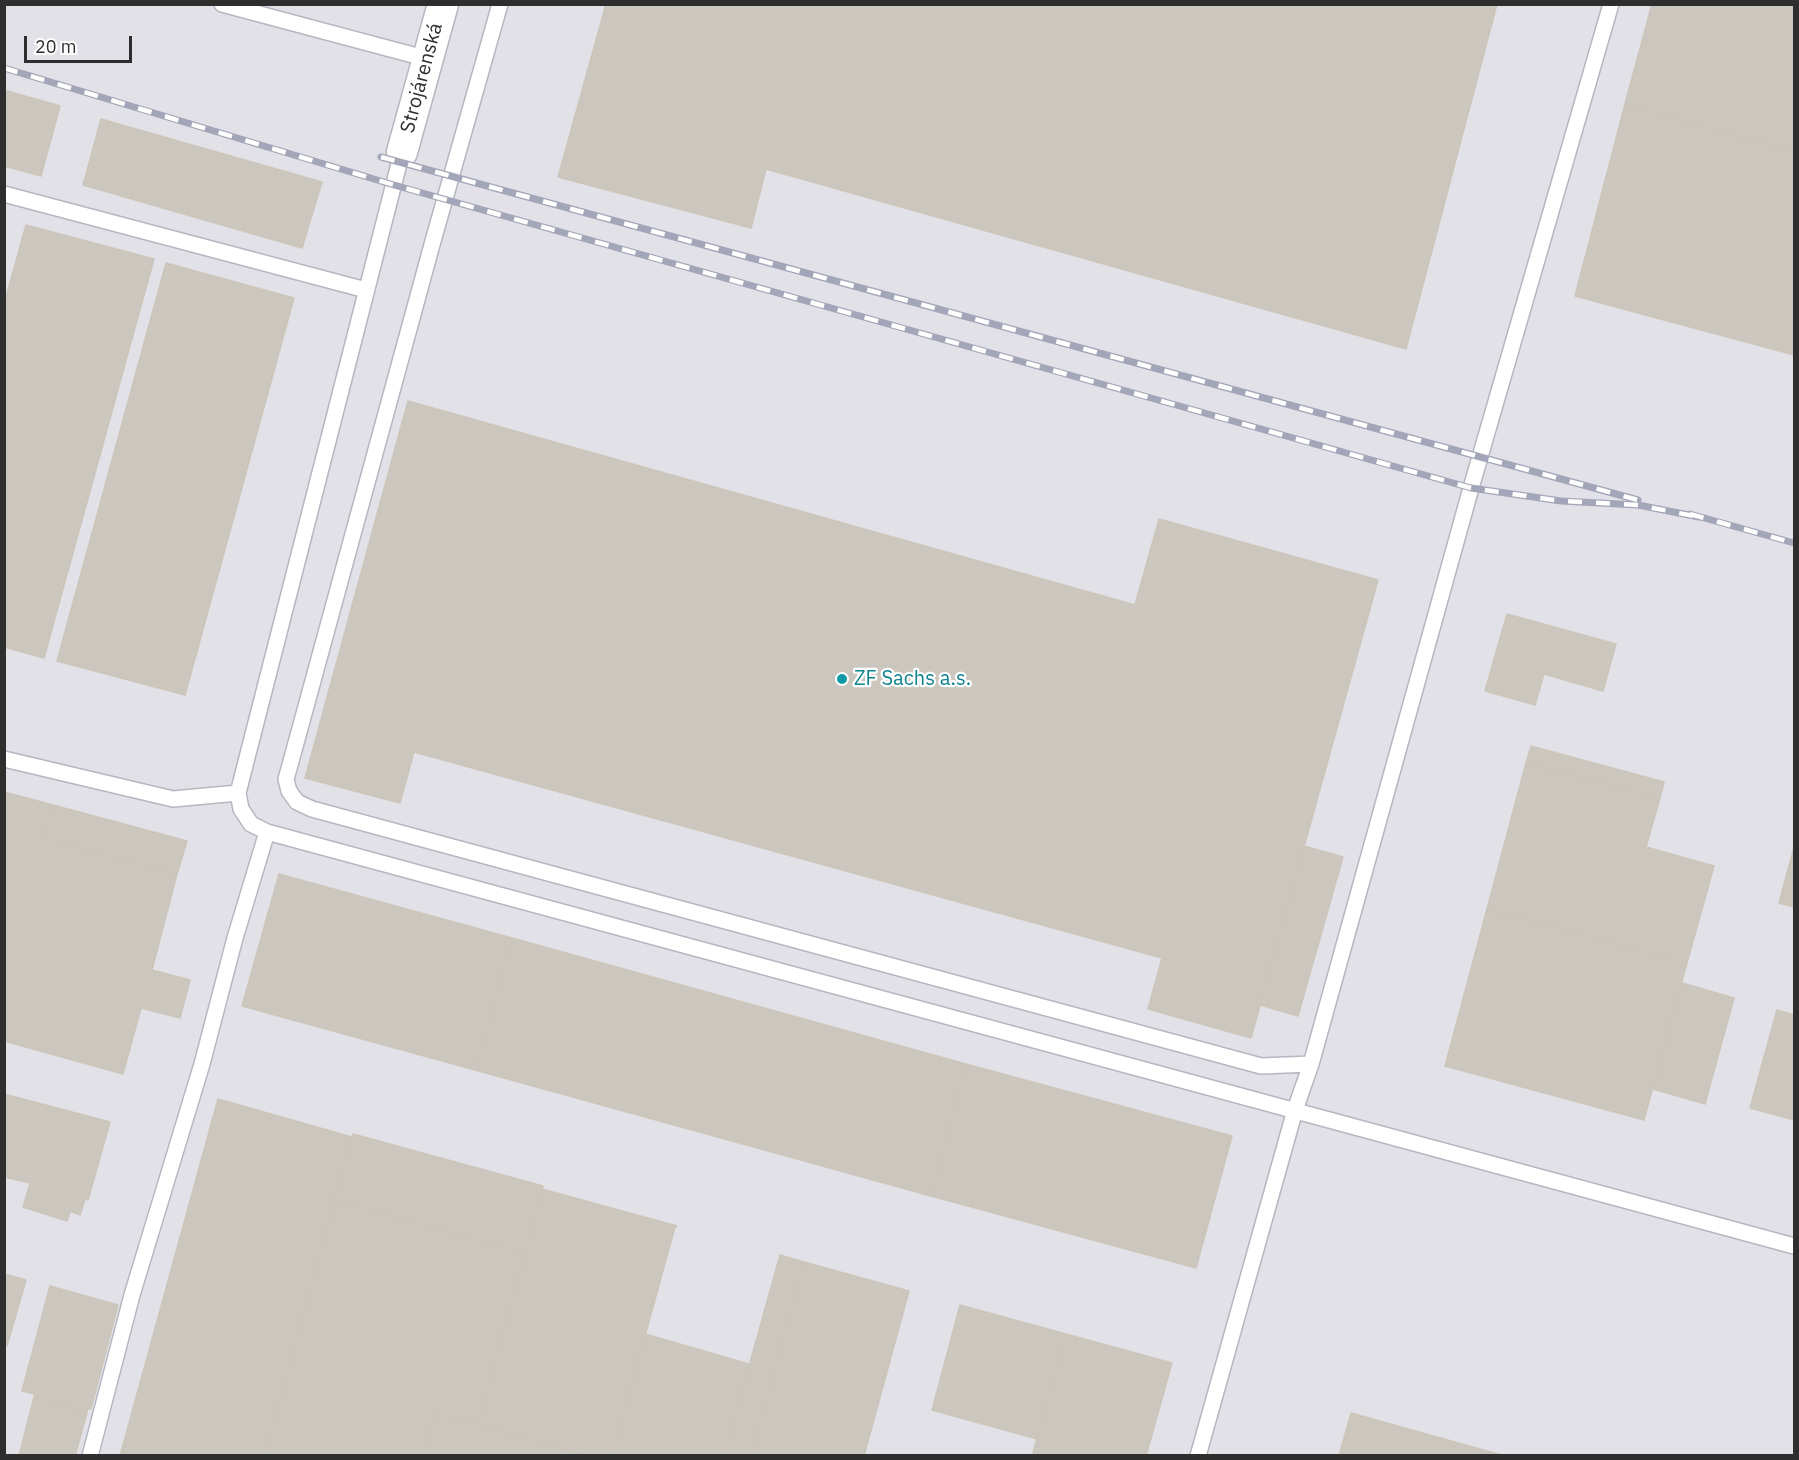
<!DOCTYPE html>
<html>
<head>
<meta charset="utf-8">
<style>
  body { margin:0 }
  #map { position:relative; width:1799px; height:1460px; overflow:hidden; background:#efe9e1; font-family:"IBM Plex Sans",sans-serif }
  canvas { display:block }
  .frame { position:absolute; inset:0; border:6px solid #2e2e2e; pointer-events:none }
  .scale { position:absolute; left:24px; top:36px; width:108px; height:27px; box-sizing:border-box; border:3px solid #2e2e2e; border-top:0; padding-left:8px; font-size:18px; line-height:21px; white-space:nowrap; color:#2e2e2e; -webkit-text-stroke:4px #fff; paint-order:stroke }
</style>
</head>
<body>
<div id="map">
<canvas width="1799" height="1460"></canvas>
<div class="frame"></div>
<div class="scale">20 m</div>
</div>
<script>
const c = document.querySelector('canvas').getContext('2d');
c.lineJoin = 'round';
function fillPath(path, color) {
  c.fillStyle = color;
  c.fill(path, 'evenodd');
}
function poly(rows) {
  const path = new Path2D();
  for (const r of rows) {
    path.moveTo(r[0], r[1]);
    for (let i = 2; i < r.length; i += 2) path.lineTo(r[i], r[i + 1]);
  }
  return path;
}
function strokePath(path, color, width, dash) {
  c.strokeStyle = color;
  c.lineWidth = width;
  c.lineCap = dash ? 'butt' : 'round';
  c.setLineDash(dash || []);
  c.stroke(path);
}
function label(font, color, halo, rows, align = 'center') {
  c.font = font + ' "IBM Plex Sans",sans-serif';
  c.lineWidth = 4.5;
  c.setLineDash([]);
  c.textBaseline = 'middle';
  c.strokeStyle = halo;
  c.fillStyle = color;
  for (const [text, x, y, turn = 0] of rows) {
    c.save();
    c.translate(x, y);
    c.rotate((+turn || 0) * Math.PI / 180);
    c.textAlign = isNaN(turn) ? turn : align;
    if (halo) c.strokeText(text, 0, 0);
    c.fillText(text, 0, 0);
    c.restore();
  }
}
const industrial = poly([
  [5,5,1794,5,1794,1455,5,1455]
]);
const building = poly([
  [606,4,1497,4,1406,349,766,169,751,228,558,177,606,4],
  [1652,4,1794,4,1794,152,1625,104,1652,4],
  [4,90,60,106,41,176,4,166,4,90],
  [1625,104,1794,152,1794,355,1575,296,1625,104],
  [101,119,322,182,302,248,83,185,101,119],
  [26,225,154,259,44,658,4,647,4,304,26,225],
  [166,263,294,298,185,695,57,661,166,263],
  [408,401,1135,605,1159,519,1378,580,1251,1038,1148,1009,1162,958,414,752,400,803,305,778,408,401],
  [1507,614,1616,644,1603,691,1544,674,1535,705,1485,691,1507,614],
  [1531,746,1664,782,1660,798,1526,763,1531,746],
  [1526,763,1660,798,1646,847,1714,866,1687,963,1487,909,1526,763],
  [4,792,53,805,44,838,177,874,152,970,190,980,180,1018,141,1008,123,1074,4,1041,4,792],
  [53,805,187,841,177,874,44,838,53,805],
  [1304,846,1343,857,1298,1016,1260,1005,1304,846],
  [1794,847,1794,907,1779,903,1794,847],
  [279,874,512,938,475,1070,242,1006,279,874],
  [1487,909,1687,963,1644,1120,1445,1066,1487,909],
  [512,938,966,1064,931,1196,475,1070,512,938],
  [1682,983,1734,998,1705,1104,1653,1089,1682,983],
  [1777,1010,1794,1015,1794,1120,1750,1108,1777,1010],
  [966,1064,1232,1136,1196,1268,931,1196,966,1064],
  [4,1094,110,1122,88,1200,85,1199,80,1215,70,1211,67,1221,23,1207,30,1183,4,1177,4,1094],
  [218,1099,352,1137,265,1456,120,1456,218,1099],
  [353,1134,543,1186,525,1253,334,1200,353,1134],
  [542,1189,677,1226,675,1227,612,1456,589,1456,478,1425,542,1189],
  [334,1200,525,1253,478,1425,435,1413,424,1456,265,1456,334,1200],
  [780,1255,804,1262,751,1456,724,1456,780,1255],
  [804,1262,909,1291,864,1456,751,1456,804,1262],
  [4,1274,26,1280,7,1346,4,1345,4,1274],
  [50,1286,118,1305,91,1409,88,1408,87,1412,34,1397,35,1394,22,1391,50,1286],
  [960,1305,1066,1334,1037,1439,932,1410,960,1305],
  [645,1334,749,1364,724,1456,612,1456,645,1334],
  [1066,1334,1172,1363,1146,1456,1032,1456,1066,1334],
  [34,1397,87,1412,75,1456,19,1456,34,1397],
  [435,1413,478,1425,589,1456,424,1456,435,1413],
  [1351,1413,1505,1456,1339,1456,1351,1413]
]);
const lane = poly([
  [222,4,428,59],
  [500,4,433,241,290,765,286,779,289,791,297,802,312,809,1261,1066,1311,1064,1471,488,1611,4],
  [402,152,238,793,241,809,251,824,267,832,1794,1246],
  [4,194,366,290],
  [4,759,173,799,238,793],
  [90,1456,132,1295,202,1064,235,938,267,832],
  [1198,1456,1295,1110,1311,1064]
]);
const street = poly([
  [402,152,443,4]
]);
const rail = poly([
  [4,68,394,185,1471,488,1561,501,1638,505,1699,517],
  [381,157,1638,500],
  [1690,514,1794,543]
]);
const markers = [
  [842,679,6,"#0f9aa8"]
];
const streetNames = [
  ["Strojárenská",422,78,-75]
];
const cultureNames = [
  ["ZF Sachs a.s.",854,679]
];
fillPath(industrial, '#e3e1e8');
fillPath(building, '#cbc7bf');
strokePath(building, '#cbc5ba', 1.5);
strokePath(lane, '#b4b7c1', 18);
strokePath(street, '#b4b7c1', 33);
strokePath(lane, '#fff', 15);
strokePath(street, '#fff', 30);
strokePath(rail, '#a3a6b8', 7);
strokePath(rail, '#fff', 4.5, [14]);
for (const [x, y, r, color] of markers) {
  const dot = new Path2D();
  dot.arc(x, y, r, 0, 2 * Math.PI);
  c.fillStyle = color;
  c.fill(dot);
  strokePath(dot, '#fff', 2);
}
label('20px', '#2e2e2e', '#fff', streetNames);
label('20px', '#0d838f', '#fff', cultureNames, 'left');
</script>
</body>
</html>
